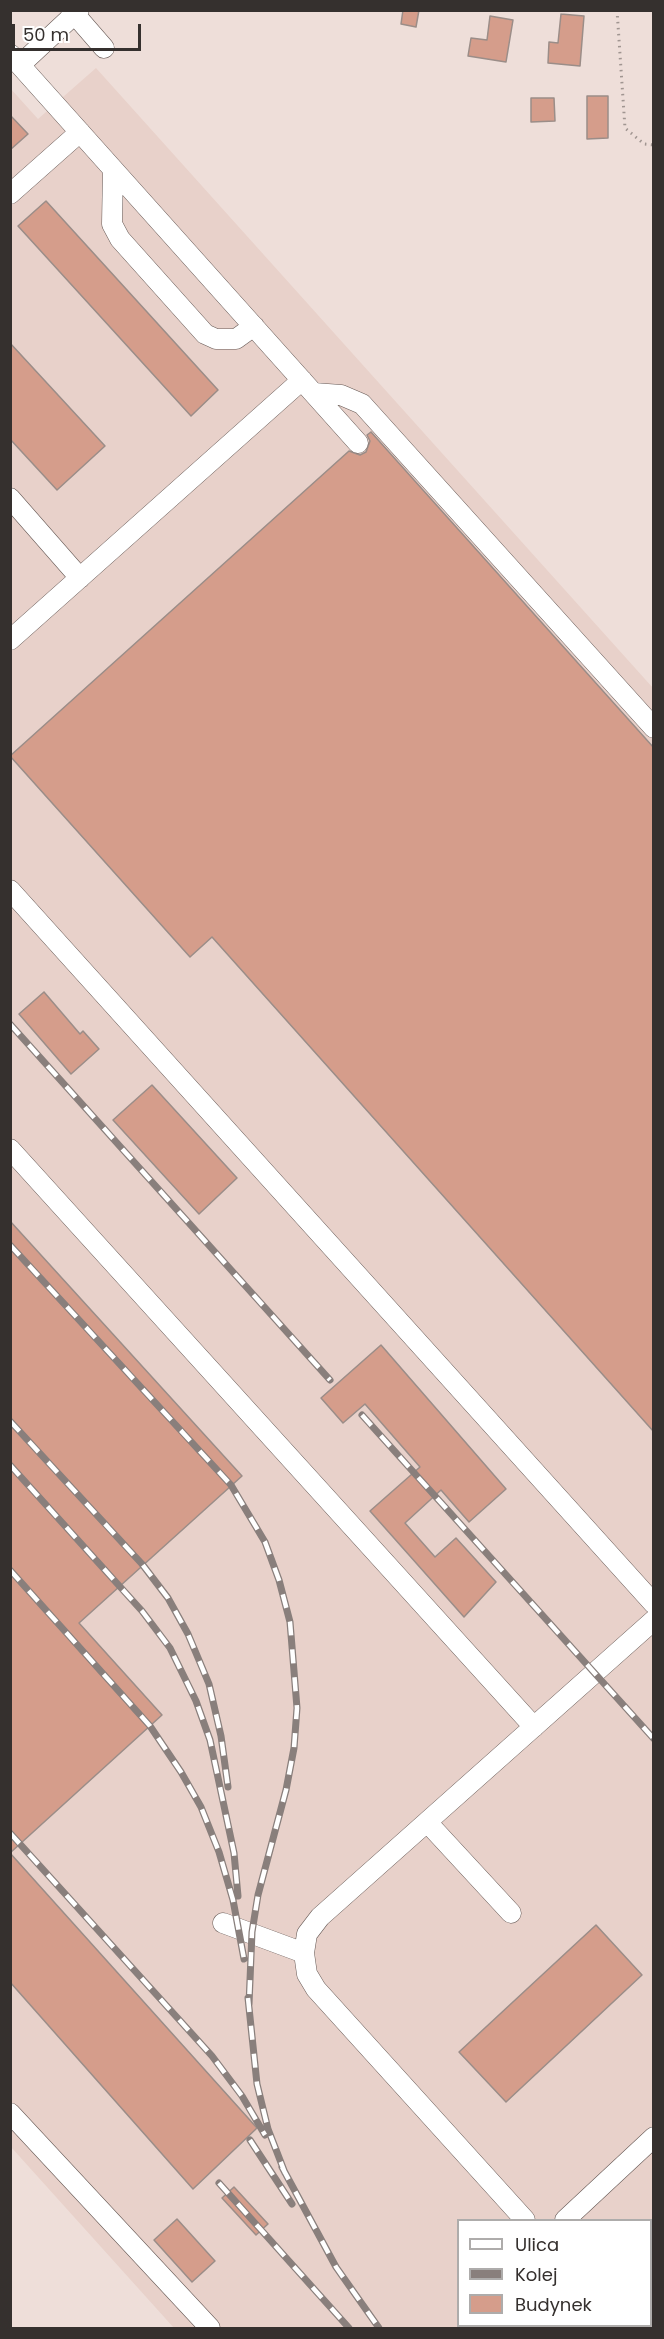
<!DOCTYPE html>
<html>
<head>
<meta charset="utf-8">
<style>
  body { margin:0 }
  #map { position:relative; width:664px; height:2339px; overflow:hidden; background:#eeded9; font-family:Poppins,sans-serif }
  canvas { display:block }
  .frame { position:absolute; inset:0; border:12px solid #35302e; pointer-events:none }
  .legend { position:absolute; left:457px; top:2219px; width:195px; height:108px; box-sizing:border-box; background:#fff; border:2px solid #aeacab; margin:0; padding:8px 10px; list-style:none; font-size:18px; color:#35302e }
  .legend li { display:flex; align-items:center; gap:12px; height:30px }
  .legend b { width:30px; border:2px solid #aeacab }
  .scale { position:absolute; left:12px; top:24px; width:129px; height:27px; box-sizing:border-box; border:3px solid #35302e; border-top:0; padding-left:8px; font-size:18px; line-height:21px; white-space:nowrap; color:#35302e; -webkit-text-stroke:4px #fff; paint-order:stroke }
</style>
</head>
<body>
<div id="map">
<canvas width="664" height="2339"></canvas>
<div class="frame"></div>
<ul class="legend">
<li><b style="height:8px;background:#fff"></b>Ulica</li>
<li><b style="height:8px;background:#897f7c"></b>Kolej</li>
<li><b style="height:16px;background:#d59d8b"></b>Budynek</li>
</ul>
<div class="scale">50 m</div>
</div>
<script>
const c = document.querySelector('canvas').getContext('2d');
c.lineJoin = 'round';
function fillPath(path, color) {
  c.fillStyle = color;
  c.fill(path, 'evenodd');
}
function poly(rows) {
  const path = new Path2D();
  for (const r of rows) {
    path.moveTo(r[0], r[1]);
    for (let i = 2; i < r.length; i += 2) path.lineTo(r[i], r[i + 1]);
  }
  return path;
}
function strokePath(path, color, width, dash) {
  c.strokeStyle = color;
  c.lineWidth = width;
  c.lineCap = dash ? 'butt' : 'round';
  c.setLineDash(dash || []);
  c.stroke(path);
}
const built = poly([
  [96,68,653,688,653,2328,174,2328,11,2147,10,88,38,119],
  [458,2220,650,2220,650,2326,458,2326]
]);
const building = poly([
  [403,10,419,10,416,27,401,24,403,10],
  [561,14,584,16,580,66,548,63,549,42,558,43,561,14],
  [490,16,513,20,506,62,468,56,471,38,487,40,490,16],
  [587,96,608,96,608,138,587,139,587,96],
  [531,98,554,98,555,121,531,122,531,98],
  [10,115,28,134,10,150,10,115],
  [46,201,218,390,191,416,18,226,46,201],
  [10,343,105,446,57,490,10,439,10,343],
  [371,432,654,748,654,1432,212,937,190,957,10,756,349,451,360,455,366,452,370,441,367,435,371,432],
  [44,992,80,1034,83,1031,99,1049,71,1074,19,1014,44,992],
  [152,1085,237,1178,199,1214,113,1120,152,1085],
  [10,1221,242,1476,79,1623,162,1715,10,1853,10,1221],
  [381,1345,506,1489,469,1522,441,1490,405,1523,435,1557,456,1538,496,1582,464,1617,370,1511,420,1467,365,1404,343,1423,321,1398,381,1345],
  [10,1853,257,2128,193,2189,10,1982,10,1853],
  [596,1925,642,1975,506,2102,459,2052,596,1925],
  [234,2187,268,2224,256,2235,222,2198,234,2187],
  [177,2219,215,2261,192,2282,154,2240,177,2219]
]);
const path = poly([
  [617,10,625,128,644,144,654,145]
]);
const minor = poly([
  [71,10,104,48],
  [10,54,358,443],
  [20,65,79,10],
  [113,169,112,224,120,239,205,334,216,339,236,339,254,326],
  [10,194,80,132],
  [314,393,341,395,362,404,654,728],
  [10,498,80,578],
  [10,640,302,380],
  [10,890,654,1604],
  [10,1149,534,1727],
  [427,1822,511,1913],
  [223,1923,304,1953],
  [10,2113,210,2328],
  [525,2220,316,1989,307,1974,304,1953,307,1934,320,1917,654,1620],
  [565,2220,654,2137],
  [618,2326,621,2328],
  [571,2328,573,2326]
]);
const rail = poly([
  [10,1024,330,1380],
  [10,1245,231,1485,265,1542,279,1580,290,1622,297,1708,294,1748,286,1790,258,1895,252,1932,249,2004],
  [362,1415,654,1739],
  [10,1421,142,1564,168,1598,188,1634,209,1684,221,1736,228,1787],
  [10,1465,142,1611,170,1648,196,1701,210,1740,234,1853,238,1896],
  [10,1570,150,1726,181,1772,201,1807,219,1852,233,1900,244,1959],
  [10,1833,212,2056,242,2096,265,2135],
  [248,1998,257,2084,268,2129,285,2173],
  [250,2140,292,2204],
  [282,2167,336,2267,379,2328],
  [219,2183,349,2328]
]);
fillPath(built, '#e8d1ca');
fillPath(building, '#d59d8b');
strokePath(building, '#9b8d88', 1.5);
strokePath(minor, '#665955', 21);
strokePath(path, '#a09591', 3, [1.5, 4.5]);
strokePath(minor, '#fff', 20);
strokePath(rail, '#897f7c', 7);
strokePath(rail, '#fff', 4.5, [14]);
</script>
</body>
</html>
